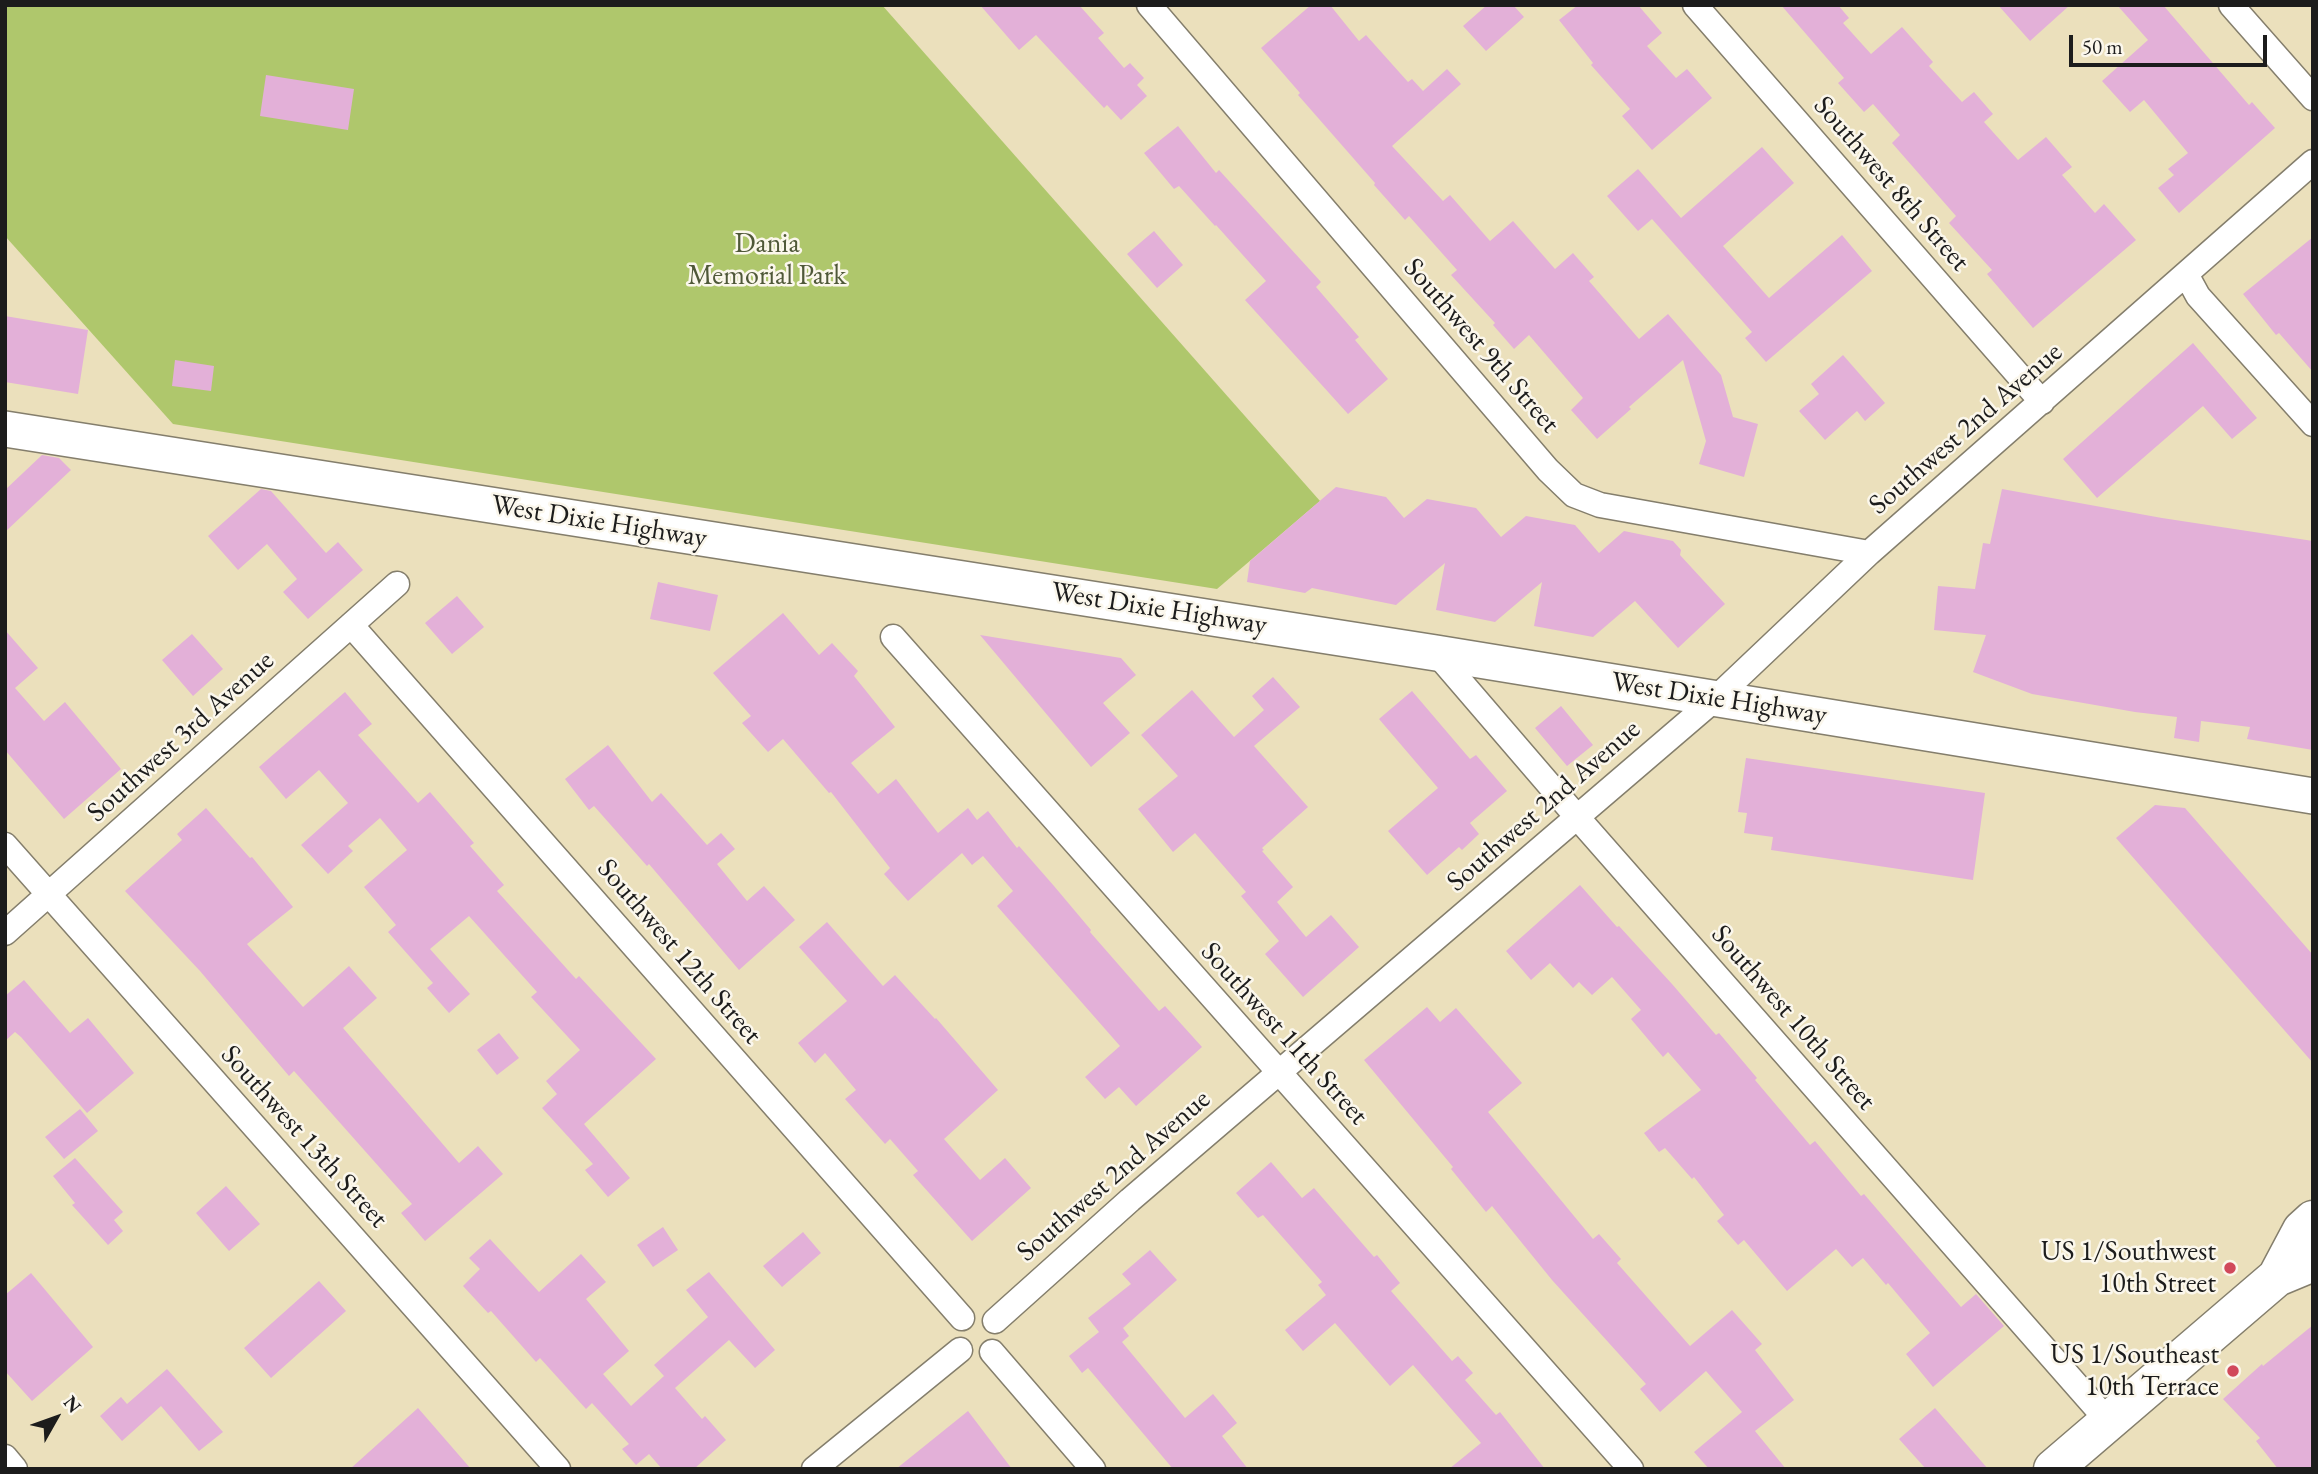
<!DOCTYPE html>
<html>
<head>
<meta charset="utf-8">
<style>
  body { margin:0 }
  #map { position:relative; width:2318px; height:1474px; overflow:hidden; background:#ebe0bc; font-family:"EB Garamond",serif }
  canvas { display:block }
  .frame { position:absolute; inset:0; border:7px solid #1c1c1c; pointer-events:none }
  .north { position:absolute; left:21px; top:1383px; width:70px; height:70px; -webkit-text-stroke:5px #fbf7ec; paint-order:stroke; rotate:50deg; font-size:19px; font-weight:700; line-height:28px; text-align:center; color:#1c1c1c }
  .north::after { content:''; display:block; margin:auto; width:24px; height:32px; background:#1c1c1c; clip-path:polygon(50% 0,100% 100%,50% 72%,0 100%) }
  .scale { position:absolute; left:2069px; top:35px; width:198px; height:32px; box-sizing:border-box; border:4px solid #1c1c1c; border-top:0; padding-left:9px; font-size:21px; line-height:24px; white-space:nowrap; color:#1c1c1c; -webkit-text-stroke:5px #fbf7ec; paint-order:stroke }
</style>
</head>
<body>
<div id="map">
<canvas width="2318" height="1474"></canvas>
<div class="frame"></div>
<div class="north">N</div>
<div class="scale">50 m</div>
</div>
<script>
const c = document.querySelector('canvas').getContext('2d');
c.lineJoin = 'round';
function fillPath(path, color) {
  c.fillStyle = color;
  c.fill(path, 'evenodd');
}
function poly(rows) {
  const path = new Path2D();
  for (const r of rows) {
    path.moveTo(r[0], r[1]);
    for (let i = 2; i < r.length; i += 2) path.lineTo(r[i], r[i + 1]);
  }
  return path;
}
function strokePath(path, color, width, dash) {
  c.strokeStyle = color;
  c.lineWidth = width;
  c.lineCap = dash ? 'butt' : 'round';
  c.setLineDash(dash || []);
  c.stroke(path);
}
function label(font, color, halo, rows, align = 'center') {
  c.font = font + ' "EB Garamond",serif';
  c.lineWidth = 5;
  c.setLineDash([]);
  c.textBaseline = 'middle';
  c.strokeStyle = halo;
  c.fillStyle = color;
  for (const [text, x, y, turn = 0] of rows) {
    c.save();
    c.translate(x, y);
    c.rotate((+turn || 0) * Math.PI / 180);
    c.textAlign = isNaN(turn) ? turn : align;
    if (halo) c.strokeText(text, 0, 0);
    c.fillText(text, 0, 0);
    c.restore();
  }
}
const green = poly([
  [5,5,882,5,1320,501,1217,589,173,424,5,236]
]);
const building = poly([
  [980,5,1079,5,1104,33,1098,38,1124,68,1130,63,1144,78,1137,85,1147,96,1121,120,1107,105,1104,108,1036,35,1019,50],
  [1311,5,1330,5,1359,41,1366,35,1408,82,1412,79,1423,91,1447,69,1461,84,1392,146,1443,201,1450,195,1490,241,1513,221,1555,269,1573,253,1594,277,1589,281,1639,339,1668,314,1721,375,1733,417,1758,424,1744,477,1699,464,1706,441,1683,360,1629,407,1631,409,1597,439,1571,410,1583,398,1529,335,1514,349,1493,325,1495,323,1451,275,1457,270,1409,216,1405,220,1374,185,1375,183,1298,95,1300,93,1261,48],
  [1487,5,1513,5,1524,17,1486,51,1463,26],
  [1578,5,1638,5,1662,33,1647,46,1676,78,1687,69,1712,98,1652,150,1622,116,1630,109,1591,65,1593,63,1559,20],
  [1781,5,1838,5,1849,18,1843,23,1871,54,1902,27,1933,62,1929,66,1962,102,1974,92,1993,114,1984,122,2018,160,2046,137,2072,167,2062,175,2095,213,2104,204,2136,240,2033,328,1987,274,1992,270,1949,223,1956,216,1892,143,1900,135,1873,104,1864,112,1838,83,1844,78],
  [1998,5,2070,5,2030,41],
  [2117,5,2163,5,2249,105,2252,102,2275,128,2179,213,2158,188,2174,175,2168,169,2188,153,2144,100,2130,112,2102,81,2148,40],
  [266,75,354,89,348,130,260,116],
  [1178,126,1216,173,1219,170,1321,282,1316,287,1359,337,1355,340,1388,379,1348,414,1245,300,1266,281,1216,225,1215,226,1179,186,1174,189,1144,153],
  [1762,147,1794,183,1723,246,1769,298,1842,235,1872,271,1766,362,1745,338,1752,332,1652,219,1638,231,1607,196,1638,169,1681,218],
  [1154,231,1183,265,1157,288,1127,254],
  [2313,237,2313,372,2279,333,2276,335,2243,294],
  [5,316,88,330,78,394,5,382],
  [2193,343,2257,418,2232,439,2203,406,2097,498,2063,459],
  [1843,355,1885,403,1865,421,1857,411,1825,440,1799,411,1819,394,1811,384],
  [175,360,214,366,211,391,172,386],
  [42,455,59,458,71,470,5,532,5,490],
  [1336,487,1386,497,1404,518,1427,499,1476,508,1501,537,1526,516,1575,525,1599,553,1624,531,1673,541,1681,550,1680,555,1725,604,1678,648,1635,601,1593,637,1534,626,1542,582,1495,622,1436,610,1445,563,1396,605,1312,588,1305,593,1247,582,1250,561],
  [261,489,271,491,326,553,338,542,363,570,308,619,283,592,297,579,267,544,238,570,208,536],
  [2002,489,2162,518,2313,541,2313,750,2247,739,2250,727,2201,721,2199,742,2174,738,2177,717,2135,712,2032,694,1973,672,1986,635,1934,630,1938,586,1975,589,1983,543,1990,544],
  [658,582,718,595,710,631,650,619],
  [457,596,484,627,452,654,425,623],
  [783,613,819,655,832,643,858,671,854,676,895,727,851,763,878,794,896,779,938,833,968,808,977,820,988,811,1017,848,1019,846,1054,886,1091,930,1090,932,1159,1011,1165,1006,1202,1047,1136,1106,1119,1087,1105,1099,1085,1077,1120,1046,997,906,1013,891,983,856,972,865,962,853,908,901,884,874,890,868,831,792,829,793,783,739,768,752,742,723,751,716,713,673],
  [5,630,38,668,15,688,44,721,65,702,121,769,64,819,5,750],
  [192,634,223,669,193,696,162,660],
  [980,635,1121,658,1136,675,1103,703,1130,733,1091,767],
  [1273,677,1300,707,1254,746,1308,807,1262,848,1264,850,1262,851,1293,887,1277,902,1306,937,1331,915,1359,947,1303,997,1265,954,1279,941,1241,896,1246,892,1195,833,1173,852,1138,809,1178,776,1141,735,1192,690,1234,737,1264,710,1252,696],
  [1412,691,1470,759,1476,755,1507,791,1470,823,1479,834,1462,850,1459,847,1427,875,1388,831,1438,788,1379,719],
  [345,692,372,724,358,735,418,803,430,792,474,843,470,846,504,885,497,891,576,979,579,976,656,1059,584,1124,630,1178,608,1197,585,1170,593,1164,542,1108,557,1094,546,1081,580,1050,531,997,537,992,469,916,430,949,470,994,449,1013,427,988,433,983,388,932,396,925,364,887,407,850,380,818,348,846,353,851,328,874,301,845,348,803,319,770,286,799,259,767],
  [1561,706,1593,745,1567,766,1535,728],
  [608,745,652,802,661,793,707,845,721,833,735,849,717,864,747,901,764,886,795,920,739,970,649,864,647,866,594,806,589,810,565,779],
  [1746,758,1985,793,1973,880,1771,850,1773,837,1744,833,1747,813,1738,812],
  [2155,805,2185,808,2313,955,2313,1063,2116,838],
  [206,808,250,858,252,857,293,907,247,944,303,1007,349,966,377,998,343,1028,459,1163,478,1146,503,1174,425,1241,401,1213,412,1204,294,1071,289,1076,200,971,125,891,182,840,177,834],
  [1580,885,1617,927,1619,926,1672,984,1716,1035,1719,1033,1757,1078,1755,1080,1810,1145,1815,1141,1861,1196,1864,1194,1961,1307,1976,1294,2004,1326,1933,1387,1906,1354,1930,1333,1888,1283,1886,1285,1863,1258,1852,1267,1836,1249,1787,1291,1744,1240,1738,1245,1717,1221,1724,1215,1694,1177,1692,1179,1665,1148,1659,1152,1644,1133,1701,1090,1668,1052,1663,1057,1631,1019,1641,1010,1612,977,1592,995,1579,982,1573,988,1550,963,1531,980,1506,951],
  [827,922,883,986,895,975,935,1019,936,1018,998,1090,944,1139,980,1180,1005,1158,1031,1188,972,1241,913,1175,918,1171,890,1139,885,1144,845,1099,856,1090,825,1053,815,1063,798,1043,847,1001,799,947],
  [24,980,70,1033,88,1018,134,1073,87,1113,21,1037,15,1032,5,1041,5,996],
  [1427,1007,1440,1022,1456,1008,1522,1083,1488,1112,1593,1239,1599,1234,1621,1259,1617,1263,1690,1346,1732,1310,1762,1344,1755,1350,1794,1400,1755,1431,1786,1469,1709,1469,1694,1452,1742,1412,1706,1371,1660,1412,1640,1389,1646,1384,1552,1280,1492,1206,1486,1212,1451,1169,1453,1167,1364,1060],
  [499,1033,519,1058,497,1075,477,1050],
  [80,1109,98,1131,64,1159,45,1137],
  [75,1158,123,1212,114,1220,123,1231,108,1245,72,1205,75,1203,53,1176],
  [1271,1162,1302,1198,1314,1188,1374,1257,1377,1255,1400,1283,1391,1291,1452,1361,1458,1356,1473,1373,1465,1380,1496,1415,1500,1412,1545,1469,1449,1469,1481,1443,1413,1365,1390,1386,1335,1323,1303,1351,1285,1330,1326,1295,1318,1285,1322,1282,1263,1215,1258,1218,1236,1193],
  [226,1186,260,1224,229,1251,196,1213],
  [663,1227,678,1250,653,1267,637,1245],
  [803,1232,821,1253,782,1287,763,1266],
  [490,1239,539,1292,581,1254,606,1282,586,1299,629,1351,603,1374,631,1406,664,1376,654,1365,708,1317,686,1290,709,1272,775,1350,755,1368,729,1340,675,1388,702,1419,705,1416,726,1440,694,1469,662,1469,649,1454,636,1465,622,1449,629,1444,592,1403,586,1409,540,1358,536,1362,491,1311,488,1313,463,1286,480,1269,469,1258],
  [1150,1250,1177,1280,1123,1328,1129,1336,1122,1342,1185,1418,1213,1394,1237,1423,1222,1436,1248,1469,1173,1469,1088,1368,1082,1373,1069,1356,1099,1332,1088,1318,1131,1284,1122,1274],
  [31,1273,93,1347,32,1401,5,1371,5,1295],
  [319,1281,346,1311,271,1378,244,1348],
  [2313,1325,2313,1469,2278,1469,2256,1441,2260,1438,2223,1399,2262,1364,2263,1366],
  [167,1369,223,1432,199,1451,161,1406,122,1441,100,1416,121,1397,127,1404],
  [418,1408,471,1469,350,1469],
  [1935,1408,1988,1469,1926,1469,1899,1439],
  [968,1411,1012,1469,896,1469]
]);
const minor = poly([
  [1149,5,1548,470,1574,495,1600,505,1869,553],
  [1695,5,2042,402],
  [2231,5,2313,98],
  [2186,274,2198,296,2313,424],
  [351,625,962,1318],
  [893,637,1631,1469],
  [1436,653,1577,817,2108,1421],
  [5,845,558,1469],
  [5,933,397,584],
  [995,1321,1130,1200,1715,699,1869,553,2313,162],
  [992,1352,1093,1469],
  [5,1457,15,1469],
  [814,1469,960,1350]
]);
const secondary = poly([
  [5,429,1436,653,2313,796]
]);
const primary = poly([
  [2277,1277,2302,1230,2313,1220],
  [2053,1469,2277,1277,2313,1262]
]);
const markers = [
  [2230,1268,7,"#d1495b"],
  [2233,1371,7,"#d1495b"]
];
const streetNames = [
  ["Southwest 8th Street",1891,184,49],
  ["Southwest 9th Street",1481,346,49],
  ["Southwest 2nd Avenue",1966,429,-41],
  ["West Dixie Highway",599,522,9],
  ["West Dixie Highway",1159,609,9],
  ["West Dixie Highway",1719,699,9],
  ["Southwest 3rd Avenue",181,737,-42],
  ["Southwest 2nd Avenue",1544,806,-41],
  ["Southwest 12th Street",679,952,49],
  ["Southwest 10th Street",1793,1018,49],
  ["Southwest 11th Street",1284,1034,48],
  ["Southwest 13th Street",304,1137,48],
  ["Southwest 2nd Avenue",1114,1176,-41]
];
const parkNames = [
  ["Dania",767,244],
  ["Memorial Park",767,276]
];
const poiNames = [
  ["US 1/Southwest",2216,1252],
  ["10th Street",2216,1284],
  ["US 1/Southeast",2219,1355],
  ["10th Terrace",2219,1387]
];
fillPath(green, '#afc76c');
fillPath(building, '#e3b0d8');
strokePath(minor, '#847e6c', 27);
strokePath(secondary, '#847e6c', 38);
strokePath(primary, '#847e6c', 41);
strokePath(minor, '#fff', 24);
strokePath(secondary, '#fff', 35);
strokePath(primary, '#fff', 38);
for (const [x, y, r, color] of markers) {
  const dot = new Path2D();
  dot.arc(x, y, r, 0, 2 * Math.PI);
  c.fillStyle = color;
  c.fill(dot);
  strokePath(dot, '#fbf7ec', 2.5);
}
label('28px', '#1c1c1c', '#fbf7ec', streetNames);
label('28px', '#4f5838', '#fbf7ec', parkNames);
label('28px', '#1c1c1c', '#fbf7ec', poiNames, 'right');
</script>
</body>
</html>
